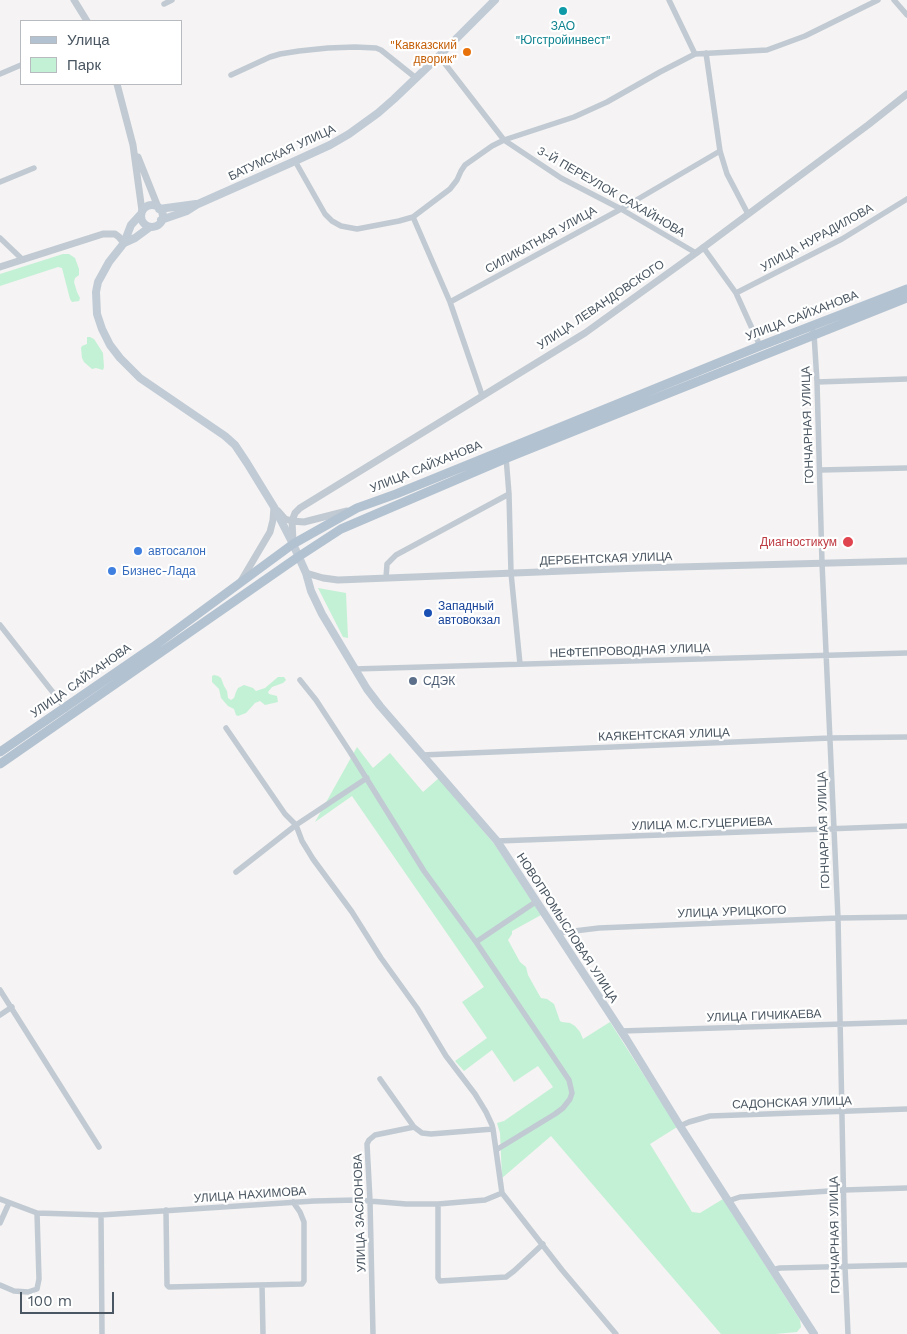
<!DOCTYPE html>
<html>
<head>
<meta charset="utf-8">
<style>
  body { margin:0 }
  #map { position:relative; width:907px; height:1334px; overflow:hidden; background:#f5f3f3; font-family:"Work Sans",sans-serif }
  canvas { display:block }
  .legend { position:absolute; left:20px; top:20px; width:162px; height:65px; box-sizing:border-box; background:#fff; border:1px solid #b7bbc0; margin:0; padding:6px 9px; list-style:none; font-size:15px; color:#4a5661 }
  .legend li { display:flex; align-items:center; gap:10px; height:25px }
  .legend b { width:25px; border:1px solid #b7bbc0 }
  .scale { position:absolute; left:20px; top:1292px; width:94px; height:22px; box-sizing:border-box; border:2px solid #4a5661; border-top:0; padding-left:6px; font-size:15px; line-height:18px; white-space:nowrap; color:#4a5661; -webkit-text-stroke:4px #fff; paint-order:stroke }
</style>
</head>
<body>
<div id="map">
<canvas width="907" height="1334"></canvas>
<ul class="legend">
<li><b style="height:6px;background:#b3c2d1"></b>Улица</li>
<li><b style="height:14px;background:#c3f1d5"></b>Парк</li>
</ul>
<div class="scale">100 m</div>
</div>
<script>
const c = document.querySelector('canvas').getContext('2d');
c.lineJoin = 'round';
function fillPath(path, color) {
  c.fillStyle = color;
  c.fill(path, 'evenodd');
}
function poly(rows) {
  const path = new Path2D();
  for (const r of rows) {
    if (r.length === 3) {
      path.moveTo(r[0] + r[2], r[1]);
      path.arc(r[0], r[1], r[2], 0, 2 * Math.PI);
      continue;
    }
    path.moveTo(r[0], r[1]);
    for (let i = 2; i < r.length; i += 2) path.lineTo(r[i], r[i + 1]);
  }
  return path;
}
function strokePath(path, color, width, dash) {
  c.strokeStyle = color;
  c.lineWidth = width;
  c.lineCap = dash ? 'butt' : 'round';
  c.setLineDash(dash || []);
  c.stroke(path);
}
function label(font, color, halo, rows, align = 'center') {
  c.font = font + ' "Work Sans",sans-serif';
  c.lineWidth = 4.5;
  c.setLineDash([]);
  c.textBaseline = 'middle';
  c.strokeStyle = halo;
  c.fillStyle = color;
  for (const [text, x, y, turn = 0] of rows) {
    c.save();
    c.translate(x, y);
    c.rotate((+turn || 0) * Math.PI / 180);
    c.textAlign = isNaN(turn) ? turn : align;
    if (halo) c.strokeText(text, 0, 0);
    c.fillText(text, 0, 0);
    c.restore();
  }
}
const green = poly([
  [63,254,69,254,75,258,79,269,79,275,75,278,74,282,77,292,80,298,79,301,72,302,70,299,62,268,58,267,0,286,0,274],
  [87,337,90,337,94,339,103,353,104,367,103,370,96,368,92,369,84,362,82,358,81,348,82,346,87,344],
  [318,588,346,593,348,638,343,637],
  [214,675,218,676,221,678,224,686,227,691,228,698,231,700,234,698,236,692,238,688,244,685,253,688,256,691,265,688,278,677,284,677,286,680,283,683,272,687,268,692,269,694,277,696,278,702,265,705,260,701,255,703,246,713,238,716,236,715,234,709,228,706,221,698,219,689,212,682,212,676],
  [357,747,373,768,390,753,423,792,439,778,495,845,541,915,512,931,512,934,508,940,520,962,526,967,528,975,538,993,541,998,547,999,554,1004,560,1021,562,1022,570,1023,575,1026,580,1032,583,1039,610,1022,677,1127,650,1144,692,1212,700,1213,723,1199,800,1320,801,1327,797,1332,775,1334,721,1334,551,1136,502,1178,500,1133,497,1123,504,1121,553,1087,538,1066,514,1082,492,1050,464,1071,455,1061,487,1038,462,1002,484,987,352,796,315,822]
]);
const minor = poly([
  [669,0,695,54],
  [894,0,907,15],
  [164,4,172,0],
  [706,53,720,151,727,174,748,214],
  [439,56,504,140,561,178,621,209,696,253],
  [0,74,21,65],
  [231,75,270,57,280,54,299,51,328,48,355,47,376,48,381,50,416,78],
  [295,161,325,214,332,221,341,226,357,229,399,221,413,217,450,189,457,180,461,171,465,165,492,146,504,140,574,117,607,102,660,72,695,54,767,50,805,36,878,0],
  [0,182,34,168],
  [413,217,450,302,482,395],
  [0,238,23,260],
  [703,247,736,293,760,346],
  [736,293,842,239,907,199],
  [450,302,621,209,720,151],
  [811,326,814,334,817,382,822,563,838,918,845,1267,848,1334],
  [817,382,907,379],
  [506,457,509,494,511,573,520,664],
  [820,470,907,468],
  [386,578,387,564,396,555,509,494],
  [0,625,66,709],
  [354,669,907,653],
  [300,680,316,700,350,752,424,871,476,942,569,1080,572,1093,570,1099,563,1108,555,1114,496,1150],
  [226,728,285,814,296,825,236,872],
  [422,755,830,738,907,737],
  [367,778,296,825,302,841,313,859,352,912,381,958,417,1008,446,1056,475,1094,486,1112,492,1125,493,1129,502,1193,562,1270,616,1334],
  [497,841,907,826],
  [558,933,599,928,838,918,907,917],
  [476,942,537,901],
  [0,990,99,1147],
  [0,1015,12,1007],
  [621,1031,907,1022],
  [380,1079,414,1127,422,1133,431,1134,493,1129],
  [680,1126,689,1122,710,1116,907,1109],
  [0,1199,37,1213,101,1215,314,1201,357,1200,406,1204,438,1204,485,1200,502,1193],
  [728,1201,740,1197,844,1190,907,1188],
  [438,1204,438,1278,440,1281,506,1277,514,1271,543,1244],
  [166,1210,167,1285,169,1287,302,1284,304,1281,304,1222,300,1212,293,1202],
  [101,1215,102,1334],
  [0,1223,9,1203],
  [772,1270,780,1268,907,1265],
  [0,1285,14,1291,28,1292,37,1289,39,1279,37,1213],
  [262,1285,263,1334],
  [373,1334,370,1201,367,1144,369,1140,375,1135,414,1127]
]);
const tertiary = poly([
  [74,0,87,21],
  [117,84,133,145,142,211],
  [138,157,158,207],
  [0,267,103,234,115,234,119,237,124,243],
  [278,511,285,519,292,521,304,522,347,511],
  [293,542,292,521,295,513,300,508,585,333,696,253,868,125,907,94],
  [306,573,323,578,338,580,640,568,907,561],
  [241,581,270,532,273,520,274,507]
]);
const secondary = poly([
  [152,216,11],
  [159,209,196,204],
  [161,220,187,211,198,204,295,161,330,145,349,134,378,113,394,99,439,56,495,0],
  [150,227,135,238,124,243,109,262,98,282,96,292,97,314,102,329,110,345,120,358,140,378,225,436,235,445,247,463,274,507,293,544,306,573,311,591,322,614,367,689,380,706,497,841,627,1040,680,1126,814,1334],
  [124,243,131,225,141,214]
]);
const primary = poly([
  [0,752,153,647,293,544,357,508,396,494,760,346,907,289],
  [0,764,298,557,341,529,507,458,619,413,907,298]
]);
const markers = [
  [563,11,5,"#0f9aa8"],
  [467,52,5,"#e8710a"],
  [848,542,6,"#e0444e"],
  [138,551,5,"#3f7fe0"],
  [112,571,5,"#3f7fe0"],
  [428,613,5,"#1a4fb4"],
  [413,681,5,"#5c6f8a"]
];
const cultureNames = [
  ["ЗАО",563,26],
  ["\"Югстройинвест\"",563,40]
];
const foodNames = [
  ["\"Кавказский",457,45],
  ["дворик\"",457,59]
];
const streetNames = [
  ["БАТУМСКАЯ УЛИЦА",282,153,-25],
  ["3-Й ПЕРЕУЛОК САХАЙНОВА",611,192,30],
  ["УЛИЦА НУРАДИЛОВА",817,238,-29],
  ["СИЛИКАТНАЯ УЛИЦА",541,240,-29],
  ["УЛИЦА ЛЕВАНДОВСКОГО",601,305,-34],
  ["УЛИЦА САЙХАНОВА",802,316,-21],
  ["ГОНЧАРНАЯ УЛИЦА",808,425,-92],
  ["УЛИЦА САЙХАНОВА",426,467,-22],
  ["ДЕРБЕНТСКАЯ УЛИЦА",606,559,-2],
  ["НЕФТЕПРОВОДНАЯ УЛИЦА",630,651,-2],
  ["УЛИЦА САЙХАНОВА",81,681,-35],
  ["КАЯКЕНТСКАЯ УЛИЦА",664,735,-2],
  ["УЛИЦА М.С.ГУЦЕРИЕВА",702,824,-2],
  ["ГОНЧАРНАЯ УЛИЦА",824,830,-92],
  ["УЛИЦА УРИЦКОГО",732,912,-2],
  ["НОВОПРОМЫСЛОВАЯ УЛИЦА",567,928,57],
  ["УЛИЦА ГИЧИКАЕВА",764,1016,-2],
  ["САДОНСКАЯ УЛИЦА",792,1103,-2],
  ["УЛИЦА НАХИМОВА",250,1195,-4],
  ["УЛИЦА ЗАСЛОНОВА",360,1213,-92],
  ["ГОНЧАРНАЯ УЛИЦА",835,1235,-91]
];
const healthNames = [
  ["Диагностикум",837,542]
];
const shopNames = [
  ["автосалон",148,551],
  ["Бизнес-Лада",122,571]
];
const transitNames = [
  ["Западный",438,606],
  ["автовокзал",438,620]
];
const serviceNames = [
  ["СДЭК",423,681]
];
fillPath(green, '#c3f1d5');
strokePath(minor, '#c1cad2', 5.5);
strokePath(tertiary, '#c1cad2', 7);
strokePath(secondary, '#c1cbd6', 8);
strokePath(primary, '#b3c2d1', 9);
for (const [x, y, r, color] of markers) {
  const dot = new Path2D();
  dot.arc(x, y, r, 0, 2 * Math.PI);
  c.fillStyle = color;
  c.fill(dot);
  strokePath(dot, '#fff', 2);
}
label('12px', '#0d838f', '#fff', cultureNames);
label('12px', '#c56008', '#fff', foodNames, 'right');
label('12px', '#4a5661', '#fff', streetNames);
label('12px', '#be3a42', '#fff', healthNames, 'right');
label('12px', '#366cbe', '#fff', shopNames, 'left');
label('12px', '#164399', '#fff', transitNames, 'left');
label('12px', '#4e5e75', '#fff', serviceNames, 'left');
</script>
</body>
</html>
